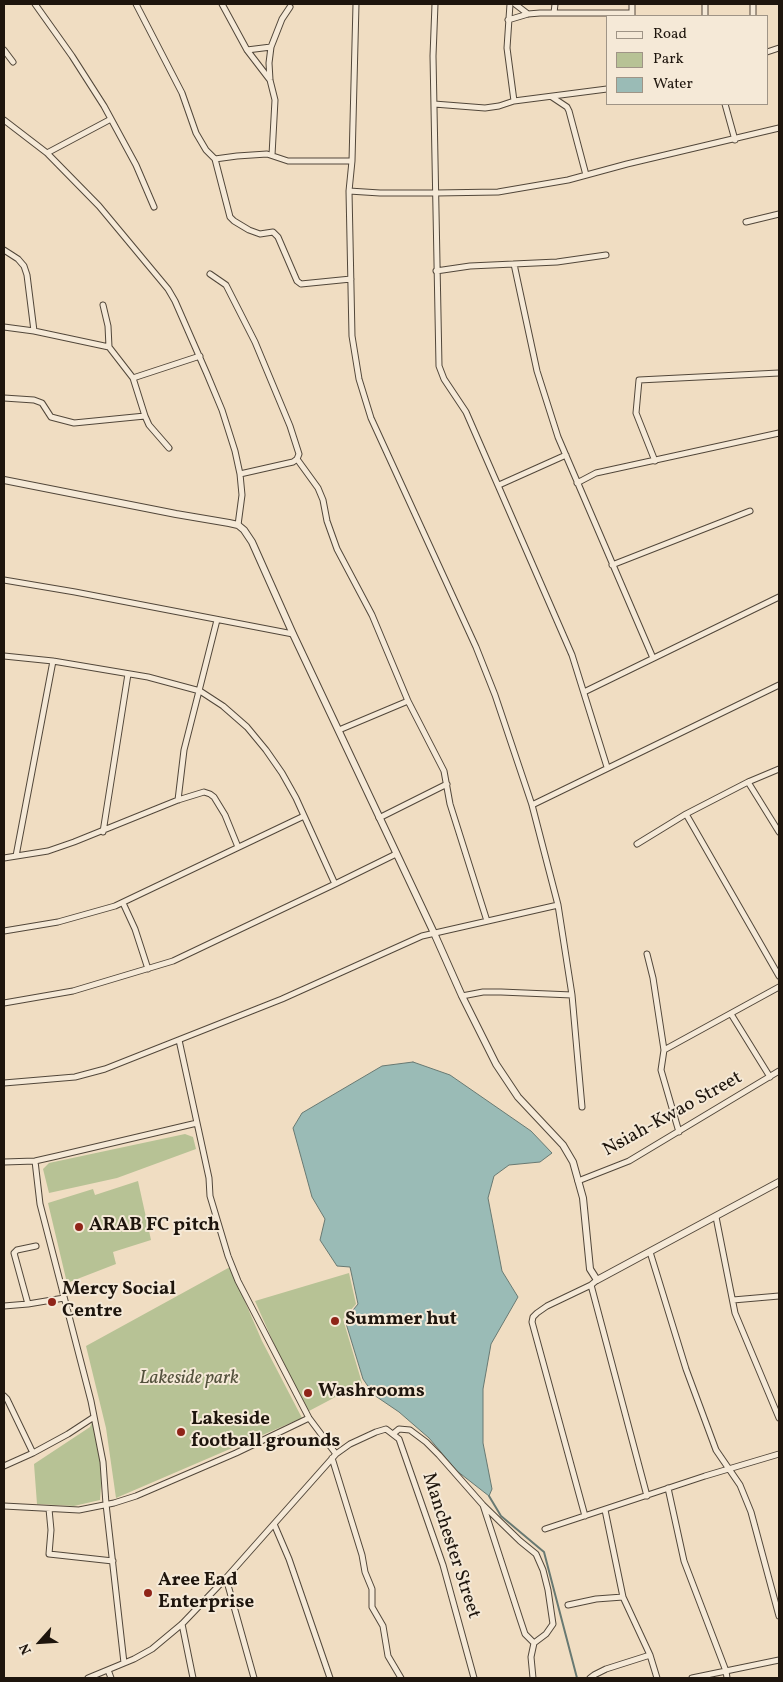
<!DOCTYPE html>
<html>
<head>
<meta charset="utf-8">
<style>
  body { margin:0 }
  #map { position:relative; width:783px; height:1682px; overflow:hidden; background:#f0ddc2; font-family:Vollkorn,serif }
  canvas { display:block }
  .frame { position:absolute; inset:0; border:5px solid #1e150d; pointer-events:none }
  .legend { position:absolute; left:606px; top:15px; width:162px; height:90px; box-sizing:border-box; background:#f5e9d7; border:1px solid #9f9486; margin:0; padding:6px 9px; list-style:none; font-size:15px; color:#1e150d }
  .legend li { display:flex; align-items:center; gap:10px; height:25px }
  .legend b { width:25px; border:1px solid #9f9486 }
  .north { position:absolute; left:15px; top:1617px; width:50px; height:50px; -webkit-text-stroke:4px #f5e9d7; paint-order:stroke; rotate:244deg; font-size:14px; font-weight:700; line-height:20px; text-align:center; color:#1e150d }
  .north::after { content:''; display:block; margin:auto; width:18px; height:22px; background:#1e150d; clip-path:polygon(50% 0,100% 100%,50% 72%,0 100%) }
</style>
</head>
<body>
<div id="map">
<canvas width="783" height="1682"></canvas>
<div class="frame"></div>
<ul class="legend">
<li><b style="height:6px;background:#f5e9d7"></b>Road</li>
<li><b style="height:14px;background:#b7c295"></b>Park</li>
<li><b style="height:14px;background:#9abbb6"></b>Water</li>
</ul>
<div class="north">N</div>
</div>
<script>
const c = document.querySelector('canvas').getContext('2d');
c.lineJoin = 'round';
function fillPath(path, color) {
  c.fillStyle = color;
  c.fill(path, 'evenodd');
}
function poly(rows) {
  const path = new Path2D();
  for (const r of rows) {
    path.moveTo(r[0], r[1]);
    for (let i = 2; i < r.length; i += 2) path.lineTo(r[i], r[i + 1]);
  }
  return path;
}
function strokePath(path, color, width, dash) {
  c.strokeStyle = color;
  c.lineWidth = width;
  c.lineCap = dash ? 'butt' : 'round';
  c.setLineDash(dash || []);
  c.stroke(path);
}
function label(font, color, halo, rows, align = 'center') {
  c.font = font + ' Vollkorn,serif';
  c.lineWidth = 4;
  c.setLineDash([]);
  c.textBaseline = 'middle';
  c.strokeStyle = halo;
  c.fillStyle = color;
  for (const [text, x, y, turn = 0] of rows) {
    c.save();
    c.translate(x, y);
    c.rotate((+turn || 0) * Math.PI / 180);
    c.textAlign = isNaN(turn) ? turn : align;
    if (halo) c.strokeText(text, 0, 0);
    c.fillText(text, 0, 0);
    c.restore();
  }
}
const green = poly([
  [185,1134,193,1137,196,1149,117,1178,49,1193,43,1169,49,1163],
  [138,1181,151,1240,113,1252,116,1264,67,1283,48,1203,93,1189,95,1195],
  [230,1267,262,1341,302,1418,116,1498,106,1428,86,1346],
  [349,1273,356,1304,343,1319,362,1383,309,1411,278,1353,255,1301],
  [94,1417,103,1462,100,1500,74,1506,37,1504,34,1464,90,1427]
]);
const water = poly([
  [413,1062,450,1075,531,1131,552,1153,540,1162,509,1165,494,1176,488,1198,502,1271,518,1297,491,1344,483,1389,483,1443,492,1489,489,1496,457,1471,429,1438,399,1412,374,1395,363,1379,345,1320,358,1304,350,1267,337,1266,320,1240,325,1219,312,1197,293,1128,302,1113,382,1066,413,1062]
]);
const stream = poly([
  [489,1496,501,1516,544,1552,577,1678]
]);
const minor = poly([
  [35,4,72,56,104,106,136,165,154,207],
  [136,4,182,93,196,133,206,150,215,159,230,217,234,221,249,230,260,234,273,232,278,237,297,281,301,284,351,279],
  [222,4,247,50,270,80],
  [356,4,352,161,349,191,352,336,359,379,371,418,476,647,495,695,532,805,558,905,572,995,582,1107],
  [435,4,433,56,439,366,444,379,466,412,572,655,607,767],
  [510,4,507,48,514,101],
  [515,4,528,14],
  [632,4,632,16],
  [705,4,705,16],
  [753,4,753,16],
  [554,13,555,4],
  [508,20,528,14,540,13,632,13],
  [4,50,13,62],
  [247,50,271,47],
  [767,52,779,48],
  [552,97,567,107,569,111,586,175],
  [434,104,485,108,499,106,514,101,607,89],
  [725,104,735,140],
  [4,120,47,153,99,206,168,289,175,301,207,374,222,410,235,451,240,474,242,495,238,525],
  [47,153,111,119],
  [272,155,275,100,270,80,269,63,271,47,282,19,290,7],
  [215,159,237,156,267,154,288,161,352,161],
  [349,191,380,193,436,193,498,192,568,180,627,164,779,128],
  [746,222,779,214],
  [4,250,18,259,24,266,27,275,34,331],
  [514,264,537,371,558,437,653,658],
  [436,271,470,266,557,262,606,255],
  [210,274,226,285,255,342,290,426,299,454,297,459,318,488,323,500,327,521,337,549,372,615,408,701,444,771,450,804,487,921],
  [103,305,108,326,109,347,133,378,145,416,149,425,169,448],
  [4,327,34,331,109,347],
  [133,378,200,356],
  [4,398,34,400,42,403,51,417,74,423,145,416],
  [655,461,636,413,639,380,779,373],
  [240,474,293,462,297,459],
  [577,483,596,473,779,433],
  [499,485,566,455],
  [612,565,750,511],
  [4,580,75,592,293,634],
  [4,656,53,661,148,677,200,691,223,706,247,727,266,750,282,773,296,798,335,884],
  [584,692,779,597],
  [339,730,408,701],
  [748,782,779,832],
  [178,800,184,750,217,620],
  [532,805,779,685],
  [686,814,779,976],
  [379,818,447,784],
  [103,832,128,674],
  [637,844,686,814,748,782,779,769],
  [16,856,53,661],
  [4,858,48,851,74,842,178,800,204,792,210,794,214,797,225,815,238,847],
  [123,903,135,929,148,969],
  [4,931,58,922,115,906,304,816],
  [647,954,653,978,664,1050,661,1070,679,1132],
  [462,996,483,992,501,992,572,995],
  [4,1003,73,991,173,961,335,884,396,854],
  [731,1014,770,1077],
  [179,1040,209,1178,210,1196,228,1256,238,1281,309,1418,336,1454],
  [664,1050,779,987],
  [4,1083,75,1077,105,1069,282,999,422,936,558,905],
  [35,1161,40,1204,91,1401,103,1462,106,1504,124,1663],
  [4,1162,35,1161,57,1156,197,1123],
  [578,1181,629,1161,779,1071],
  [716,1217,735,1313,779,1418],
  [650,1252,686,1369,716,1450,740,1485,751,1512,779,1616],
  [591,1285,647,1496],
  [733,1300,779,1296],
  [28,1304,14,1253,17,1250,36,1246],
  [4,1306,28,1304,64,1298],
  [4,1396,7,1399,33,1453],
  [393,1434,399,1429,410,1430,426,1442,439,1455,483,1505,520,1541,536,1554,543,1570,548,1590,553,1624,546,1634,534,1643,531,1657,533,1678],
  [332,1458,362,1555,365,1572,372,1589,372,1607,383,1626,388,1656,401,1678],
  [4,1466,33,1453,68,1434,94,1417],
  [668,1488,684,1561,726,1671,727,1678],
  [483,1505,520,1619,525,1634,534,1643],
  [4,1506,79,1510,114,1503,136,1496,236,1453,309,1418],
  [49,1509,51,1530,49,1554,113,1561],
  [605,1510,623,1597,650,1655,657,1678],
  [585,1516,532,1322,533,1317,537,1313,547,1306,591,1285,597,1280],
  [274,1524,289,1559,330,1678],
  [545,1529,705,1476,779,1454],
  [226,1578,254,1678],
  [568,1605,596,1599,623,1597],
  [182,1624,193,1678],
  [108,1670,111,1678],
  [88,1678,134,1659,152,1649,182,1624,226,1578,336,1454,350,1444,376,1432,386,1429,399,1439,443,1565,474,1678],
  [590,1678,594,1675,606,1669,650,1655],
  [692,1678,779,1660]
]);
const tertiary = poly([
  [4,480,176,514,229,523,238,525,244,530,252,542,293,634,434,933,462,996,496,1064,518,1097,563,1145,573,1162,583,1198,590,1269,597,1280,779,1182]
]);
const markers = [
  [79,1227,5,"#8f2418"],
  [52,1302,5,"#8f2418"],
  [335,1321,5,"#8f2418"],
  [308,1393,5,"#8f2418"],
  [181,1432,5,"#8f2418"],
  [148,1593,5,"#8f2418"]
];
const streetNames = [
  ["Nsiah-Kwao Street",673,1115,-29],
  ["Manchester Street",450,1546,72]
];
const poiNames = [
  ["ARAB FC pitch",89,1227],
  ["Mercy Social",62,1291],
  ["Centre",62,1313],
  ["Summer hut",345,1321],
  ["Washrooms",318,1393],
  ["Lakeside",191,1421],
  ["football grounds",191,1443],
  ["Aree Ead",158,1582],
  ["Enterprise",158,1604]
];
const parkNames = [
  ["Lakeside park",189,1380]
];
fillPath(green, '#b7c295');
fillPath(water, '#9abbb6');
strokePath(water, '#687972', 1);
strokePath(stream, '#687972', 2);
strokePath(minor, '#52473a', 7);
strokePath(tertiary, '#52473a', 8);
strokePath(minor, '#f5e9d7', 5);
strokePath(tertiary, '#f5e9d7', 6);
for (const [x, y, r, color] of markers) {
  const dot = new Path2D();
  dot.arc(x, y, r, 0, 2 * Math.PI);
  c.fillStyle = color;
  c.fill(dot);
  strokePath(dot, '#f5e9d7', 2);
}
label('19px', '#1e150d', '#f5e9d7', streetNames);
label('bold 19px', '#1e150d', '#f5e9d7', poiNames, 'left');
label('italic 19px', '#54523d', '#f5e9d7', parkNames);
</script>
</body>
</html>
